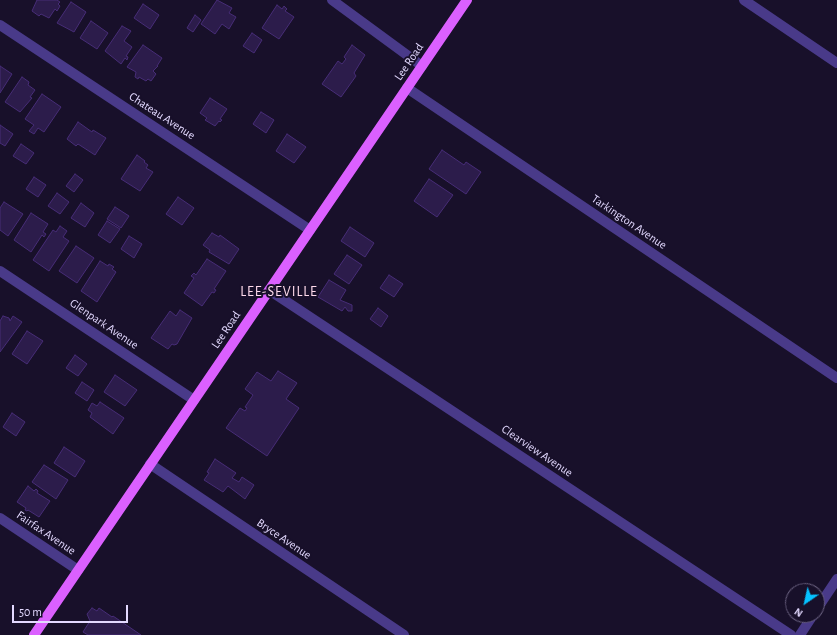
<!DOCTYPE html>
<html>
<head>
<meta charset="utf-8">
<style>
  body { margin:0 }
  #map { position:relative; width:837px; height:635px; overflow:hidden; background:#18102a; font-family:"Alegreya Sans",sans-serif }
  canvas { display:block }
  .north { position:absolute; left:785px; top:583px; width:40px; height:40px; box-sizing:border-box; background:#18102a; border:1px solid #69607f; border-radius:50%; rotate:214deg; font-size:11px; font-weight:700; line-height:16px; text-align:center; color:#e3d9ff }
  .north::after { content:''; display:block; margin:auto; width:14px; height:18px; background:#05c1ff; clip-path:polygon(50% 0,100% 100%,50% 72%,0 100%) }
  .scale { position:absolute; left:12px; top:605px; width:116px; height:18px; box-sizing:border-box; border:2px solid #e3d9ff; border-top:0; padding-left:5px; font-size:12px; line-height:14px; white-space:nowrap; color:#e3d9ff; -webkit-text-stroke:3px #18102a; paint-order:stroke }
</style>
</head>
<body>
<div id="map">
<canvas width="837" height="635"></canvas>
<div class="north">N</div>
<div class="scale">50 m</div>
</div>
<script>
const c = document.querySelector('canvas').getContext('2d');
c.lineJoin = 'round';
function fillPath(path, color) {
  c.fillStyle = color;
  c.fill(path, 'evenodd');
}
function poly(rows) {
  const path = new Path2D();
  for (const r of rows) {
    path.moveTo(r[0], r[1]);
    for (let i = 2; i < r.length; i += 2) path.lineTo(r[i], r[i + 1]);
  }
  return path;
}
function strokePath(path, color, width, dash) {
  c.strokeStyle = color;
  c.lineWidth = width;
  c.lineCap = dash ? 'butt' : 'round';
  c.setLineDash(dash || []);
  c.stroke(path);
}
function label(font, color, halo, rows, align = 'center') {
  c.font = font + ' "Alegreya Sans",sans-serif';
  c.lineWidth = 4;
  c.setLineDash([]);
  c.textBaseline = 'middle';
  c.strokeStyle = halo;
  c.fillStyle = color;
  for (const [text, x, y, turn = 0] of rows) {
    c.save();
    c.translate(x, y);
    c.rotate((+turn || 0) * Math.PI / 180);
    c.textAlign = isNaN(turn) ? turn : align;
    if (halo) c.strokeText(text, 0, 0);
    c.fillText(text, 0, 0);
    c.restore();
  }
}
const building = poly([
  [37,0,57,0,60,2,58,4,60,6,57,11,55,9,49,18,41,14,39,16,32,11,37,0],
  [217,0,232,8,229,13,236,17,229,29,222,24,215,34,201,24,217,0],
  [71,2,86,12,74,32,57,23,71,2],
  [143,4,159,15,150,29,134,18,143,4],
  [277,5,282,9,284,6,287,9,285,11,294,17,279,39,262,28,277,5],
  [195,15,201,20,193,32,187,28,195,15],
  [91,21,108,33,97,49,80,38,91,21],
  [122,26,131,31,124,41,132,47,126,56,128,57,127,60,125,58,121,64,105,51,122,26],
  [252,33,262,40,254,53,243,46,252,33],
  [143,45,162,58,157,66,158,66,153,71,156,74,151,81,148,79,146,81,139,77,138,79,135,77,136,72,127,67,143,45],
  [352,45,365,55,354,73,356,76,341,97,322,84,338,61,342,64,346,59,344,57,352,45],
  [0,66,12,74,0,93,0,66],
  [22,77,29,82,28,85,35,90,30,97,32,98,20,112,5,102,22,77],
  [42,94,61,107,44,132,38,128,34,134,29,131,34,125,25,119,42,94],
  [210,98,227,109,220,119,222,120,220,122,219,121,215,126,205,120,207,118,200,113,210,98],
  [261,112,274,120,266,133,253,124,261,112],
  [78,122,92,132,93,130,106,138,95,155,78,144,76,146,67,139,78,122],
  [0,125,13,134,5,146,0,143,0,125],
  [287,134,306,147,294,163,276,151,287,134],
  [21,144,34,153,26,164,13,156,21,144],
  [442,150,464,165,466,162,481,172,466,194,429,169,442,150],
  [137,155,145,161,144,162,148,165,146,168,153,172,140,191,121,179,137,155],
  [75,174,83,180,74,192,66,186,75,174],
  [34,177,46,185,38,197,26,189,34,177],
  [429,179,453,195,437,217,414,201,429,179],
  [57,193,69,202,60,214,48,206,57,193],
  [178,197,194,208,182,225,166,214,178,197],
  [4,202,23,214,8,236,0,230,0,208,4,202],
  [81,203,94,213,85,227,71,218,81,203],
  [115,207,129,216,121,228,107,219,115,207],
  [31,213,48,224,43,232,46,234,44,237,42,235,31,252,14,240,31,213],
  [107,221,120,229,110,243,98,235,107,221],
  [60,226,67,231,63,237,69,241,49,271,33,260,53,230,56,232,60,226],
  [350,227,374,243,365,257,341,241,350,227],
  [212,233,219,237,220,235,239,249,229,264,209,252,210,250,203,245,212,233],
  [129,236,142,244,134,258,121,249,129,236],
  [76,246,94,258,77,283,59,271,76,246],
  [347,255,362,265,349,284,334,274,347,255],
  [207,259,226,271,214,289,216,290,214,293,212,292,202,306,184,293,194,278,191,276,194,273,196,275,207,259],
  [100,261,108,266,109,264,114,267,112,269,116,272,97,302,81,291,100,261],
  [389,275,403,284,394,297,380,288,389,275],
  [329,280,346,290,340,300,352,305,352,311,348,311,345,307,342,311,318,297,329,280],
  [378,308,388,316,381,327,370,319,378,308],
  [180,310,192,318,177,344,174,345,172,344,168,349,151,338,170,311,176,316,180,310],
  [3,316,9,318,10,321,13,316,22,322,0,352,0,321,3,316],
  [27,331,43,341,27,364,12,354,27,331],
  [75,355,87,364,78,376,66,368,75,355],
  [278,371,297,383,286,399,299,408,267,456,226,428,240,408,245,411,247,408,245,407,253,395,245,389,257,372,271,381,278,371],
  [115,375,137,390,125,406,104,392,115,375],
  [82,382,94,390,87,401,75,393,82,382],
  [100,402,124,418,113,434,90,417,92,413,88,410,92,403,97,406,100,402],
  [12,413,25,422,16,436,3,427,12,413],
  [64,447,85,461,75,477,54,463,64,447],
  [215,459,236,473,232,478,239,482,242,477,254,485,245,499,228,486,223,492,204,480,209,473,207,472,215,459],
  [44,465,68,480,56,499,32,482,44,465],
  [28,486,34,491,36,489,38,491,37,493,50,501,39,517,28,510,27,511,25,510,26,508,17,502,28,486],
  [92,608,97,611,99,608,112,617,113,616,141,635,88,635,83,632,90,621,87,614,92,608]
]);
const minor = poly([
  [332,0,422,66],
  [744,0,837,63],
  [0,25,310,230],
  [407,88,837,378],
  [0,271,194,400],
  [269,290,791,635],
  [150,464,404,635],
  [0,518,78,570],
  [817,609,837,579],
  [800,635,813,615]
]);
const major = poly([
  [34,635,467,0]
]);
const streetNames = [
  ["Lee Road",409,62,-56],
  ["Chateau Avenue",162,116,33],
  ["Tarkington Avenue",629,222,34],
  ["Glenpark Avenue",104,324,34],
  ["Lee Road",226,330,-56],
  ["Clearview Avenue",537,451,34],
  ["Fairfax Avenue",46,533,34],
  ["Bryce Avenue",284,539,34]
];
const quarterNames = [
  ["LEE-SEVILLE",279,292]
];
fillPath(building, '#2c1c4b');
strokePath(building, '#472d77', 1);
strokePath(minor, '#493a89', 10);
strokePath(major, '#db60ff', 10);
label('12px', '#e3d9ff', '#18102a', streetNames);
c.letterSpacing = '1px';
label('14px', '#ffdbec', '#18102a', quarterNames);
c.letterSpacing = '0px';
</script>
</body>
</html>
